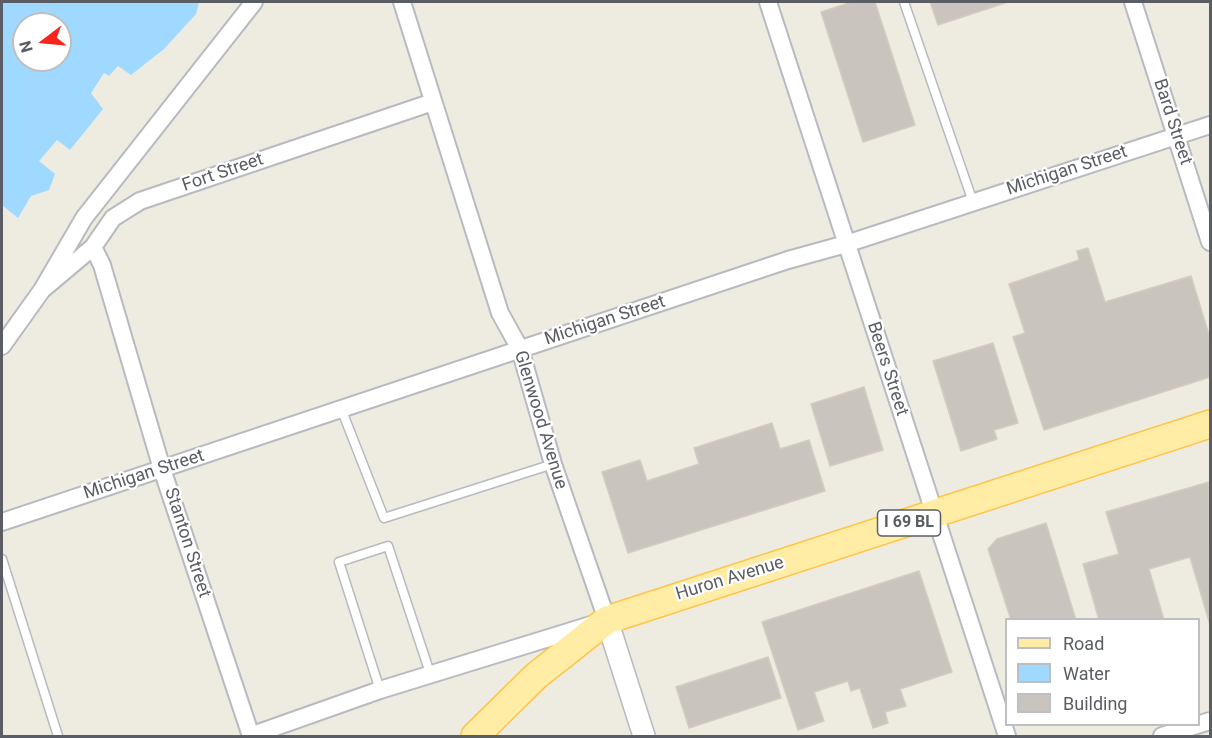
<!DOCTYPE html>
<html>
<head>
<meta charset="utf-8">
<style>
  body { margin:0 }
  #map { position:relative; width:1212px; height:738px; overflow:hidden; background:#eeebe1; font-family:Roboto,sans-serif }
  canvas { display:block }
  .frame { position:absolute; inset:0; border:3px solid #5a5e64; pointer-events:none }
  .legend { position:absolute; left:1005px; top:618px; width:195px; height:108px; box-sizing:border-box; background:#fff; border:2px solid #bdbfc1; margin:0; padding:8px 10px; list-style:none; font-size:18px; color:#5a5e64 }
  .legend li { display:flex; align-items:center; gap:12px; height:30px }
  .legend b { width:30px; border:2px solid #bdbfc1 }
  .north { position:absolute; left:12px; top:12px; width:60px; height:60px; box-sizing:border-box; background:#fff; border:2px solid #bdbfc1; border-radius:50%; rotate:254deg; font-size:16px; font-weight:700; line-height:24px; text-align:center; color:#5a5e64 }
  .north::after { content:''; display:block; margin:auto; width:21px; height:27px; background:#f9251c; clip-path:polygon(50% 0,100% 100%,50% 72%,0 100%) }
</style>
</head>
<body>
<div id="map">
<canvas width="1212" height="738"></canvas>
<div class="frame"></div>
<ul class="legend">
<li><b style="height:8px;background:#ffeda5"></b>Road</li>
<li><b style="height:16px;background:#a0d9ff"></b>Water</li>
<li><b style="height:16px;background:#c9c5be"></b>Building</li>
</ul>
<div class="north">N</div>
</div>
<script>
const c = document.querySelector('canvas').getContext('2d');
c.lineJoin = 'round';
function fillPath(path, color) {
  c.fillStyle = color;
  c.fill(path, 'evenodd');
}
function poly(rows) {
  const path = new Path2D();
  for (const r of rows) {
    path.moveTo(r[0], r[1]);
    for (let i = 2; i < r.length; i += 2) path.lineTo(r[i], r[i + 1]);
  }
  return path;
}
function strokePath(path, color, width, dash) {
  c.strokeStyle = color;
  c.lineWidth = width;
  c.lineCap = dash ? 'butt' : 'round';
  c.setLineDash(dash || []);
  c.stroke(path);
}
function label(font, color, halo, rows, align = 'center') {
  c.font = font + ' Roboto,sans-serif';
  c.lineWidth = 4.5;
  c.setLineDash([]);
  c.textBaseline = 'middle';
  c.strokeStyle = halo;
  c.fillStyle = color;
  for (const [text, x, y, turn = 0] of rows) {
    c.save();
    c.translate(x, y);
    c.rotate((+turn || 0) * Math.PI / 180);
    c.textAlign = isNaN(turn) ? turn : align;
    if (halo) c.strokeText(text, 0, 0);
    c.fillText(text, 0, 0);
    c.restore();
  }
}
const water = poly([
  [2,2,199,2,196,14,164,49,131,75,118,66,109,76,104,73,91,93,103,109,70,150,57,140,39,161,55,174,49,190,31,196,18,218,2,205],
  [24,24,60,24,60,60,24,60]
]);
const building = poly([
  [852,2,875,2,915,125,863,142,821,12,852,2],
  [930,2,1008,2,938,25,930,2],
  [1088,248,1105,302,1191,276,1210,338,1210,377,1044,430,1013,337,1025,333,1009,284,1079,260,1077,251,1088,248],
  [993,343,1018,423,994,430,997,439,961,451,933,361,993,343],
  [864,387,883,450,830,466,811,404,864,387],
  [772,423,780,449,809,440,825,491,628,553,602,472,640,460,647,481,699,464,694,448,772,423],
  [1209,482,1210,625,1190,557,1149,569,1164,620,1099,620,1083,564,1119,554,1106,512,1209,482],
  [1046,523,1076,620,1011,620,988,549,997,539,1046,523],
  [919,571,952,672,900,689,906,706,885,712,888,723,873,728,860,688,851,691,848,681,814,692,824,721,798,730,762,622,919,571],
  [768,657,781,698,689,728,676,687,768,657]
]);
const service = poly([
  [904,2,973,202],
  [342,411,384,518,553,464],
  [2,559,58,736],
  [380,690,339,562,388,546,430,673]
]);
const minor = poly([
  [768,2,1007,736],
  [1133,2,1210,242],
  [93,247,102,265,162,469,251,736],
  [42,290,93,247,113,218,140,201,433,102],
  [2,346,42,290,84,218,254,2],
  [2,522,788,260,846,244,1210,125],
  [250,736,380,690,607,620,553,464,520,349,500,313,402,2],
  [1162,736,1210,721]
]);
const tertiary = poly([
  [607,620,644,736]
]);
const primary = poly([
  [475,736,536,676,607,620,1210,424]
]);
const shields = [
  [909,523,63]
];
const shieldNames = [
  ["I 69 BL",909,523]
];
const streetNames = [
  ["Bard Street",1172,122,72],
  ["Michigan Street",1067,171,-18],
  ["Fort Street",223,173,-19],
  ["Michigan Street",605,321,-18],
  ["Beers Street",887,369,72],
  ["Glenwood Avenue",540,420,73],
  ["Michigan Street",144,475,-18],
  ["Stanton Street",187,543,72],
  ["Huron Avenue",730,579,-17]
];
fillPath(water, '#a0d9ff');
fillPath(building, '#c9c5be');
strokePath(building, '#d3ccbf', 1.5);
strokePath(service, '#b7babf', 11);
strokePath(minor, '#b7babf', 20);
strokePath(tertiary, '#b7babf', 24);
strokePath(primary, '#fec54a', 30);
strokePath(service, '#fff', 8);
strokePath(minor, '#fff', 16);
strokePath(tertiary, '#fff', 21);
strokePath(primary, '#ffeda5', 27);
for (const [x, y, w] of shields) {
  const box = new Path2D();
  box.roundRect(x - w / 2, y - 13, w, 26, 4.5);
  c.fillStyle = '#fff';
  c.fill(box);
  strokePath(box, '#5a5e64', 1.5);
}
label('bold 16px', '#5a5e64', null, shieldNames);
label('18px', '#5a5e64', '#fff', streetNames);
</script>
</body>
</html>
